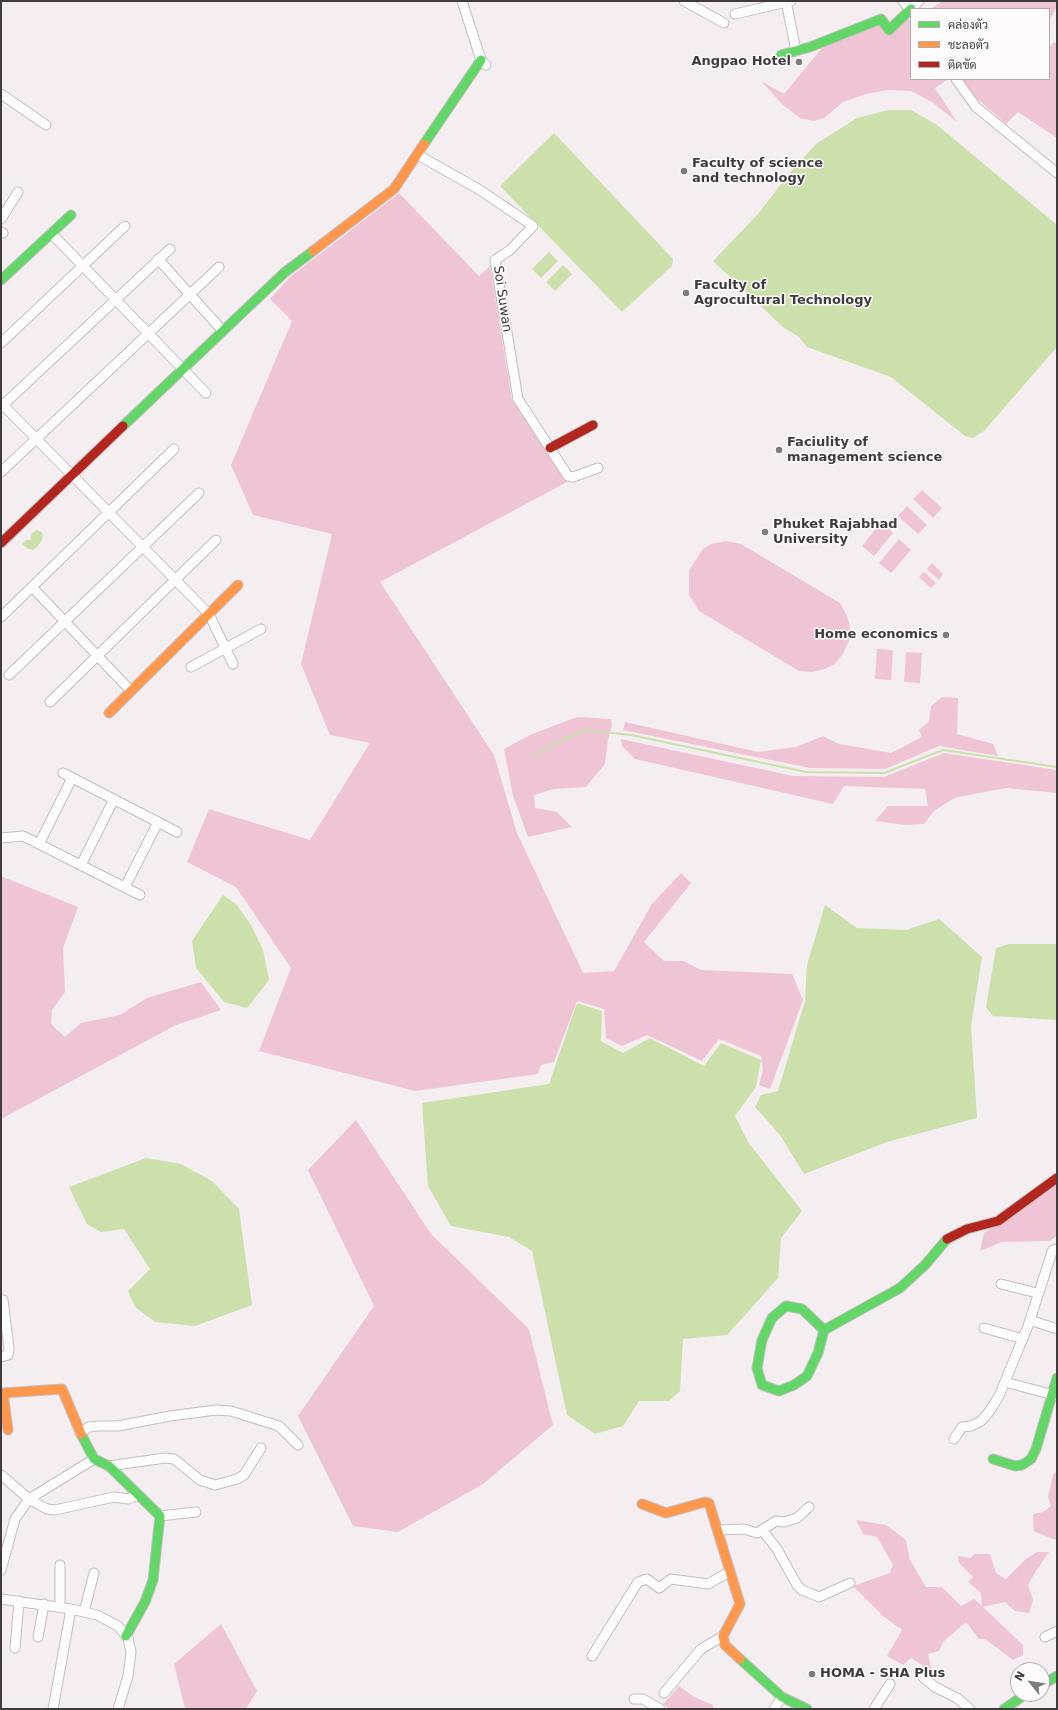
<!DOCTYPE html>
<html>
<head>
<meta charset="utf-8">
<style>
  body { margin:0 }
  #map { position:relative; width:1058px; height:1710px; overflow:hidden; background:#f4eef0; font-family:"DejaVu Sans",Sarabun,sans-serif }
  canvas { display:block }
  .frame { position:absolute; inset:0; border:2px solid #403b3d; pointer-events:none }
  .legend { position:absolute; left:910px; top:8px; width:140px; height:72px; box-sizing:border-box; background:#fefbfc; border:1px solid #b2aeb0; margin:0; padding:5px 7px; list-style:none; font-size:12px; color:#403b3d }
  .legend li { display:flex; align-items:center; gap:8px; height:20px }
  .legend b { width:20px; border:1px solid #b2aeb0 }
  .north { position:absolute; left:1010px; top:1662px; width:40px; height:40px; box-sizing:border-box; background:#fefbfc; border:1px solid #b2aeb0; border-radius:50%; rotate:300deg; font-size:11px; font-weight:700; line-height:16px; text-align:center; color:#403b3d }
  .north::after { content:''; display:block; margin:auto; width:14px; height:18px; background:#7f7a7c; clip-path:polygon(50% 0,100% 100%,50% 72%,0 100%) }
</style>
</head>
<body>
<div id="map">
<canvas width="1058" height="1710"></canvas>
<div class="frame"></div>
<ul class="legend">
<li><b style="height:5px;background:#63d668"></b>คล่องตัว</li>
<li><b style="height:5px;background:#ff974d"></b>ชะลอตัว</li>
<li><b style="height:5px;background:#b3261e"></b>ติดขัด</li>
</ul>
<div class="north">N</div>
</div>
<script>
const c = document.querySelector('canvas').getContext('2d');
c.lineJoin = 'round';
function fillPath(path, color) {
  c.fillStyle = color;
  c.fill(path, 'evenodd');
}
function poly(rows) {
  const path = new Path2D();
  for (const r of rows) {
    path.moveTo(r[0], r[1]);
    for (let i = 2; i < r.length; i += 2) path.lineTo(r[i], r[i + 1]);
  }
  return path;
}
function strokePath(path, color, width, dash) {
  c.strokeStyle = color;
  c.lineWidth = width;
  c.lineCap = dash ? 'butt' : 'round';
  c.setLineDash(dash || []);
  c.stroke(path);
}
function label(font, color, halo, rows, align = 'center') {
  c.font = font + ' "DejaVu Sans",sans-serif';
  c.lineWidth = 3;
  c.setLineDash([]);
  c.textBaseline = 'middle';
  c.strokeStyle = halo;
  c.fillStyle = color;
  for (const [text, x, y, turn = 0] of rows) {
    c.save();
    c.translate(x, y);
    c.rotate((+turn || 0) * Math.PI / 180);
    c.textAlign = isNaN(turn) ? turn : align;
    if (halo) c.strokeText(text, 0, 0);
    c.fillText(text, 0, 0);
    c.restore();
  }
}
const green = poly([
  [943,1,1057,1,1057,7,1049,21,1049,9,930,9],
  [909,19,911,28,911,79,948,79,935,88,957,122,932,102,911,91,888,90,866,94,843,102,824,118,814,121,800,118,783,105,761,81,784,94,822,48,878,23],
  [1054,42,1057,44,1057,138,1018,112,1006,124,973,95,962,79,1049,79,1049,48],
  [399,193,479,276,490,266,512,400,567,482,380,582,494,755,517,833,583,973,614,971,652,904,681,873,691,883,644,942,664,961,683,961,701,970,792,974,803,1000,770,1089,759,1085,763,1070,761,1056,719,1039,702,1061,647,1035,622,1046,606,1038,604,1009,577,1001,554,1062,541,1065,538,1074,415,1091,259,1051,291,968,236,887,187,862,209,809,310,840,370,743,330,735,301,664,332,534,253,515,231,465,292,321,270,299,290,277],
  [922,490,942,508,933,518,913,499],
  [907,506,927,525,918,534,898,516],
  [881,522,893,533,874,556,862,546],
  [899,539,911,550,891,573,879,563],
  [726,541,741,544,840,603,846,614,850,626,850,638,844,652,835,664,825,669,812,672,799,671,699,611,689,595,689,571,702,550,711,544],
  [932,563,943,574,939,580,927,569],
  [924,572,936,583,931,588,919,577],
  [877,649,893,650,891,680,875,679],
  [906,652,922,653,920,683,904,682],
  [942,697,958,698,957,734,993,744,998,756,939,746,885,769,810,768,623,730,625,722,758,752,796,747,823,736,839,744,891,753,922,737,919,730,929,722,931,706],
  [577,717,611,719,612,726,608,740,605,764,586,787,554,789,534,795,535,808,557,812,572,827,528,837,513,796,504,749,530,735],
  [621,739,793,776,884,777,944,753,1057,770,1057,793,1006,788,954,798,934,811,924,824,906,825,875,821,888,806,928,806,925,789,844,786,833,804,635,759,622,746],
  [1,874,3,877,78,907,63,948,65,992,52,1010,51,1024,65,1037,81,1023,120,1015,147,998,201,982,221,1010,176,1025,1,1119],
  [356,1120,431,1234,529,1329,553,1425,483,1484,398,1532,353,1526,298,1416,374,1306,308,1170],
  [1057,1182,1057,1236,1050,1241,1002,1242,980,1251,984,1233],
  [1057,1471,1057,1538,1055,1540,1034,1531,1033,1514,1043,1512,1051,1506,1048,1497,1053,1475],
  [856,1520,886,1525,906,1540,910,1560,926,1587,942,1587,961,1606,974,1599,982,1606,981,1593,968,1582,973,1577,959,1563,958,1556,971,1558,974,1554,990,1554,996,1573,1006,1579,1026,1559,1037,1552,1049,1552,1034,1574,1028,1585,1033,1600,1029,1613,1015,1611,1005,1602,983,1607,1023,1645,1023,1655,1013,1660,985,1639,979,1639,966,1622,943,1642,939,1651,928,1654,931,1666,929,1673,924,1676,922,1665,911,1658,903,1665,887,1656,902,1630,883,1616,853,1586,890,1573,893,1565,877,1537,863,1534],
  [221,1624,257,1691,246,1709,185,1709,174,1664],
  [679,1686,694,1697,713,1705,713,1709,670,1709,663,1704]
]);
const water = poly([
  [888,110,911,110,937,125,1057,225,1057,347,984,431,973,438,965,436,891,377,807,347,799,337,783,327,713,261,759,213,787,176,816,144,857,118],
  [554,133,673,259,672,266,622,312,500,186],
  [549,252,558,261,541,278,532,269],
  [563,265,572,274,555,291,546,282],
  [37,530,42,532,43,536,42,540,37,547,33,550,28,549,22,544,26,540,30,540,32,533],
  [223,895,236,904,251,925,263,950,269,980,247,1008,224,1002,196,968,192,941],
  [825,905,857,928,906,930,939,919,982,957,971,1026,977,1118,887,1142,804,1174,780,1135,755,1107,761,1095,778,1091,805,1001,807,965],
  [1009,944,1057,944,1057,1020,993,1016,986,1007,996,948],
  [577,1003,602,1011,601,1041,623,1053,650,1038,704,1066,721,1043,761,1060,756,1087,735,1116,748,1142,802,1211,781,1238,778,1278,746,1314,727,1335,683,1339,680,1391,669,1401,639,1401,623,1426,595,1434,567,1415,532,1251,509,1237,451,1226,428,1186,422,1103,549,1084],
  [146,1158,181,1164,212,1181,239,1209,252,1305,195,1326,155,1322,135,1307,128,1291,150,1269,124,1229,101,1232,87,1224,69,1187]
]);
const stream = poly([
  [533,755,584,730,631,735,806,772,884,773,943,750,1057,767]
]);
const street = poly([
  [462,1,481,60,486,65],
  [684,1,724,23],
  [786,1,796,51],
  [903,1,910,10],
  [911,9,919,1],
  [735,14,791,1],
  [956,79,976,107,1057,173],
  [1,94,46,125],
  [418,155,480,190,533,226,510,250,495,260,518,399,568,476,573,477,598,468],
  [1,219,18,192],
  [1,232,3,233],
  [51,233,206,393],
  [158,259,222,330],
  [1,343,125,226],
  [1,403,209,614,233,664],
  [1,407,170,249],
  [1,472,219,267],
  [32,587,131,691],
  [1,617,174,449],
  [191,667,261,629],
  [9,675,199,493],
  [50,702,216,540],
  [63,773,177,832],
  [1,838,23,836,140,895],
  [39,844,72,778],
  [81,865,114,799],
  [125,887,158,822],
  [1001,1284,1037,1293],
  [1,1300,3,1300,9,1349,8,1355,1,1357],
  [1030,1320,1057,1329],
  [984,1328,1023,1339],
  [1005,1382,1057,1396],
  [80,1433,89,1427,98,1426,118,1426,170,1416,216,1410,231,1411,279,1426,298,1445],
  [954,1439,962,1427,971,1426,981,1421,989,1412,999,1396,1028,1326,1052,1252,1053,1250,1057,1249],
  [109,1466,165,1458,174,1459,200,1480,215,1485,237,1479,244,1475,261,1448],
  [1,1475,29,1499,47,1509,55,1510,114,1497,128,1499,138,1495],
  [160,1516,196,1512],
  [718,1530,744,1529,757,1533,776,1521,784,1522,797,1518,809,1507],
  [762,1530,777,1549,797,1585,802,1590,819,1597,850,1583],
  [60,1565,60,1607],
  [1,1570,15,1519,29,1499,94,1459],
  [1,1599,71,1609,97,1615,118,1626,128,1638,131,1652,128,1676,118,1709],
  [84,1612,94,1573],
  [38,1637,44,1604],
  [1045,1637,1057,1631],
  [15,1648,19,1601],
  [592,1656,638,1582,647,1579,659,1588,671,1579,708,1584,729,1572],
  [923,1677,935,1687,957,1698,970,1709],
  [664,1693,701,1649,723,1636],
  [634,1699,643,1699,660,1709],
  [53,1709,71,1609],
  [774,1709,782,1697],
  [874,1709,890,1684]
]);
const fast = poly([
  [781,55,810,47,881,19,889,30,911,9],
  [424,144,481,60],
  [1,280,71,215],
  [123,426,284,273,313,251],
  [824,1330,802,1309,786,1306,772,1318,762,1340,757,1368,762,1385,779,1391,794,1385,807,1376,818,1353,824,1330,900,1288,925,1265,947,1239],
  [81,1434,94,1459,109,1466,160,1516,153,1580,145,1602,126,1636],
  [993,1459,1015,1466,1022,1465,1031,1459,1036,1449,1057,1378],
  [740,1659,782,1697,807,1709],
  [1042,1685,1057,1676],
  [1004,1709,1026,1694]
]);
const slow = poly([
  [313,251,394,189,424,144],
  [109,713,238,585],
  [8,1430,3,1393,62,1389,81,1434],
  [642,1504,666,1513,705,1502,709,1503,740,1604,723,1636,725,1645,740,1659]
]);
const jam = poly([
  [550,448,593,425],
  [1,543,123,426],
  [947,1239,967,1229,998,1221,1057,1178]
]);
const markers = [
  [799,62,4,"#7f7a7c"],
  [684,171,4,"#7f7a7c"],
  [686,293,4,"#7f7a7c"],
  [779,450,4,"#7f7a7c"],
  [765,532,4,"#7f7a7c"],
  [946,635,4,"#7f7a7c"],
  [812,1674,4,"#7f7a7c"]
];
const poiNames = [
  ["Angpao Hotel",791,62,"right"],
  ["Faculty of science",692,164],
  ["and technology",692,179],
  ["Faculty of",694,286],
  ["Agrocultural Technology",694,301],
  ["Faciulity of",787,443],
  ["management science",787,458],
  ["Phuket Rajabhad",773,525],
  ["University",773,540],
  ["Home economics",938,635,"right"],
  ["HOMA - SHA Plus",820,1674]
];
const streetNames = [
  ["Soi Suwan",502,299,82]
];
fillPath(green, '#efc5d6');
fillPath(water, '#cbe0ab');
strokePath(stream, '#cbe0ab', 2);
strokePath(street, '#c3bec0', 11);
strokePath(fast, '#c3bec0', 11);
strokePath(slow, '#c3bec0', 11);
strokePath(jam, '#c3bec0', 11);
strokePath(street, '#fdfcfd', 9);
strokePath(fast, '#63d668', 9);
strokePath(slow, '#ff974d', 9);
strokePath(jam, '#b3261e', 9);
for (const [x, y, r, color] of markers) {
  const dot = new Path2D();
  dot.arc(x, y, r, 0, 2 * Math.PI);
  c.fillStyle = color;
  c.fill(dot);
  strokePath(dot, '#fefbfc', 1.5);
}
label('bold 13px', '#403b3d', '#fefbfc', poiNames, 'left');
label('13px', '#403b3d', '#fefbfc', streetNames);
</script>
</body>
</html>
